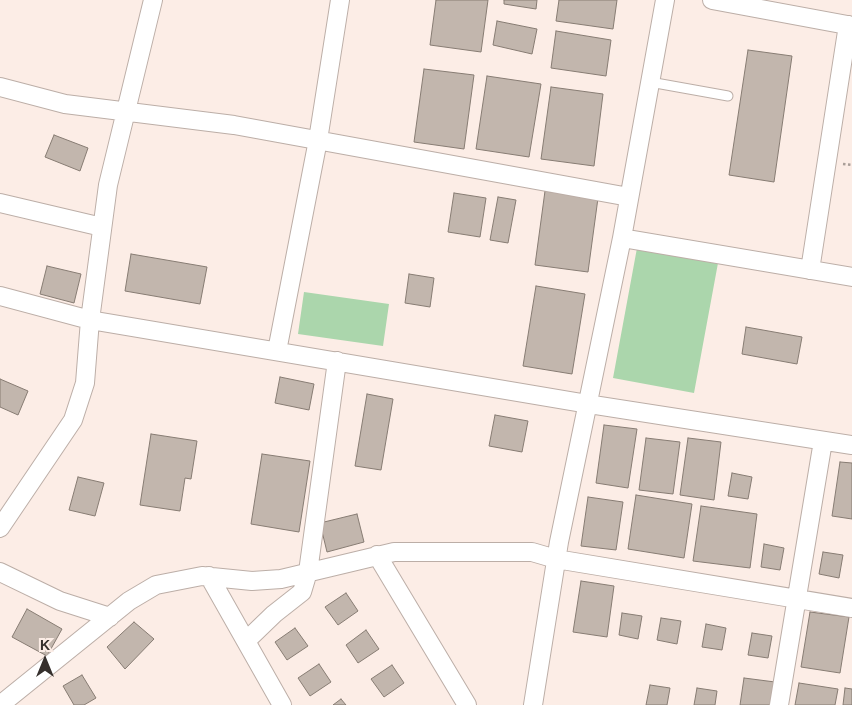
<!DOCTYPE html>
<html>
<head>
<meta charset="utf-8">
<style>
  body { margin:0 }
  #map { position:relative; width:852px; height:705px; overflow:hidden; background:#fcede6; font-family:Helvetica,sans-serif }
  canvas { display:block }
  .north { position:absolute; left:20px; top:635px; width:50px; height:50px; -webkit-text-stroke:4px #fcede6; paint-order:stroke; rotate:0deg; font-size:14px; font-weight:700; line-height:20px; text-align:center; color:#36302d }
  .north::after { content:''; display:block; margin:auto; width:18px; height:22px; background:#36302d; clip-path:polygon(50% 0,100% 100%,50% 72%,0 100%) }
</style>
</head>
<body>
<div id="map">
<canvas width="852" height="705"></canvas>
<div class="north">K</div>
</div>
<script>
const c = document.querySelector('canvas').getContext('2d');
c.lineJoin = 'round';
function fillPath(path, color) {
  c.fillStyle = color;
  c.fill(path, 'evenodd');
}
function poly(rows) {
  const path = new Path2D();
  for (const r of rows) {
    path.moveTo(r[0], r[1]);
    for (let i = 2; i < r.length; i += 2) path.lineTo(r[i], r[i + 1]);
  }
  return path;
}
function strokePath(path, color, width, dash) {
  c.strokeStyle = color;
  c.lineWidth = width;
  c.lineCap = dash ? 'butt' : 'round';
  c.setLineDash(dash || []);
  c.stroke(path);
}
const green = poly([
  [637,248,718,263,694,393,613,378],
  [304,292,389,304,383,346,298,334]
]);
const building = poly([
  [436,0,488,0,481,52,430,45,436,0],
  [504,0,537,0,536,9,504,4,504,0],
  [559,0,617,0,613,29,556,21,559,0],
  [497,21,537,29,532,54,493,45,497,21],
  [556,31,611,40,606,76,551,68,556,31],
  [748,50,792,56,774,182,729,175,748,50],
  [424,69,474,75,464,149,414,142,424,69],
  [487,76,541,84,529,157,476,149,487,76],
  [551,87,603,94,594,166,541,159,551,87],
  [54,135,88,148,80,171,45,157,54,135],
  [545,191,598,198,588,272,535,265,545,191],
  [454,193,486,198,480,237,448,232,454,193],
  [498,197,516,200,508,243,490,240,498,197],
  [131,254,207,267,200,304,125,291,131,254],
  [47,266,81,274,74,303,40,294,47,266],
  [409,274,434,278,430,307,405,303,409,274],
  [536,286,585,294,572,374,523,366,536,286],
  [746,327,802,337,797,364,742,354,746,327],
  [280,377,314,384,309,410,275,403,280,377],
  [0,379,28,391,18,415,0,407,0,379],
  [367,394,393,399,381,470,355,466,367,394],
  [495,415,528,421,522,452,489,446,495,415],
  [604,425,637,429,628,488,596,483,604,425],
  [151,434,197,441,191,479,185,478,180,511,140,505,151,434],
  [646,438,680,442,673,494,639,490,646,438],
  [688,438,721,442,714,500,680,495,688,438],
  [262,454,310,461,299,532,251,524,262,454],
  [840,462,852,463,852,519,832,516,840,462],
  [732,473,752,477,748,499,728,496,732,473],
  [78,477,104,483,95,516,69,510,78,477],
  [636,495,692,504,684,558,628,549,636,495],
  [588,497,623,502,616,550,581,546,588,497],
  [701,506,757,514,750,568,693,561,701,506],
  [357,514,364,542,327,552,320,523,357,514],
  [764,544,784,548,780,570,761,567,764,544],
  [823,552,843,555,839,578,819,574,823,552],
  [581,581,614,586,607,637,573,632,581,581],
  [346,593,358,611,338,625,325,607,346,593],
  [27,609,62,629,47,656,12,637,27,609],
  [810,612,849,617,840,673,801,667,810,612],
  [622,613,642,616,638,639,619,635,622,613],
  [661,618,681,621,677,644,657,640,661,618],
  [134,622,154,639,125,669,107,647,134,622],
  [706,624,726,628,722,650,702,647,706,624],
  [295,628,308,646,287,660,275,642,295,628],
  [366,630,379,649,358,663,346,645,366,630],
  [752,633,772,636,768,658,748,655,752,633],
  [319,664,331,682,310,696,298,678,319,664],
  [392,665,404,683,384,697,371,679,392,665],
  [82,675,96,698,84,705,74,705,63,686,82,675],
  [744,678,775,682,772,705,740,705,744,678],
  [799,683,838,689,835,705,795,705,799,683],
  [650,685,670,688,667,705,646,705,650,685],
  [697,688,717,691,715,705,694,705,697,688],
  [845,688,852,689,852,705,843,705,845,688],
  [341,699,346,705,333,705,341,699]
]);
const path = poly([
  [843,164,852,165]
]);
const service = poly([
  [650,82,728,96]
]);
const minor = poly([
  [712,0,852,26],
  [0,87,65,104,234,125,629,197],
  [0,203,102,227],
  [622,238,852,277],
  [810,270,848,25],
  [0,296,90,320,588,404,852,445],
  [277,351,318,140,340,0],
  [0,528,73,420,85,383,90,320,108,185,153,0],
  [377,555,467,705],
  [0,572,60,601,110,617],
  [209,576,282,705],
  [246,641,274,614,302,592,308,572,337,361],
  [0,705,129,601,156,585,202,576,252,581,281,579,394,552,532,552,556,559,852,608],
  [533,705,559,542,622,238,665,0],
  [779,705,823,441]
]);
fillPath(green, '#abd6ac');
fillPath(building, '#c2b6ad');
strokePath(building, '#877c73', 1);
strokePath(service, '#bcaea7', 11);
strokePath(minor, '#bcaea7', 20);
strokePath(path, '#a99e98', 2.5, [2.5, 2.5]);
strokePath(service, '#fff', 9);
strokePath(minor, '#fff', 18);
</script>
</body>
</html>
